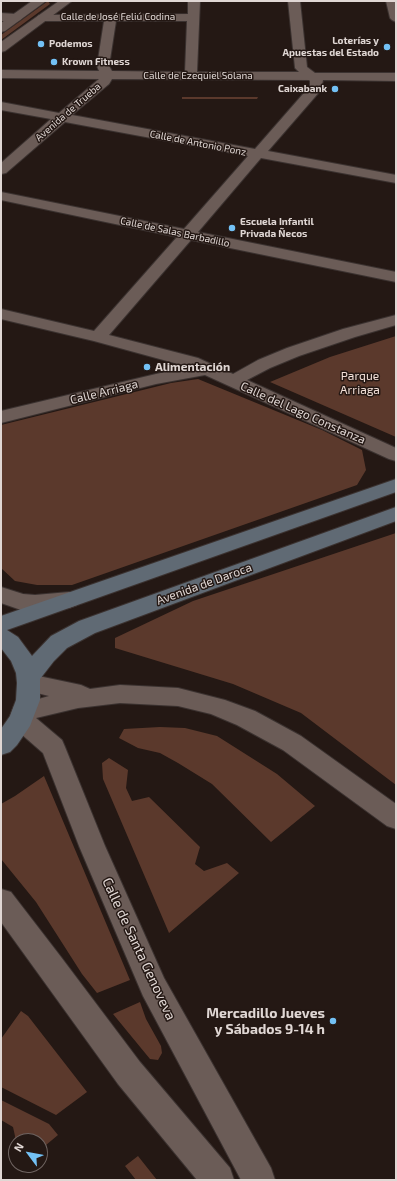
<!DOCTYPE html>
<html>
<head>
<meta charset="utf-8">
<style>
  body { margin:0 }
  #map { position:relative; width:397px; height:1181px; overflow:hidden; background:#241814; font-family:"Exo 2",sans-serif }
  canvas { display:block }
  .frame { position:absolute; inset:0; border:2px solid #e0d7d4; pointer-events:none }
  .north { position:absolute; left:8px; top:1133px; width:40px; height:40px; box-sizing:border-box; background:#241814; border:1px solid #6f6461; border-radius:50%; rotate:302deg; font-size:11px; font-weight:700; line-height:16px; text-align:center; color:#e0d7d4 }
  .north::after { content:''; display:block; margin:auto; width:14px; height:18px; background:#73c1f5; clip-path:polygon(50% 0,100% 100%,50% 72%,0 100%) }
</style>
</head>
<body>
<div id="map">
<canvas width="397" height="1181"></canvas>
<div class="frame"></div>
<div class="north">N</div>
</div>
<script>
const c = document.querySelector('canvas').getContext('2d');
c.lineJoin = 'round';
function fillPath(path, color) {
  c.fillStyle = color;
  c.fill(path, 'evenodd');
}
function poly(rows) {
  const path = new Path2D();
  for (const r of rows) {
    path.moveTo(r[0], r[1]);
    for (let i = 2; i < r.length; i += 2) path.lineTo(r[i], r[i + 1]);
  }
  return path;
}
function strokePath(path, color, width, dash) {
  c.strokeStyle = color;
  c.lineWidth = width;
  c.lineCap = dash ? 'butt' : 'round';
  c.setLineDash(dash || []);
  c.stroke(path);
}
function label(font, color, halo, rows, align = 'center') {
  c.font = font + ' "Exo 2",sans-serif';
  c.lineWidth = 3;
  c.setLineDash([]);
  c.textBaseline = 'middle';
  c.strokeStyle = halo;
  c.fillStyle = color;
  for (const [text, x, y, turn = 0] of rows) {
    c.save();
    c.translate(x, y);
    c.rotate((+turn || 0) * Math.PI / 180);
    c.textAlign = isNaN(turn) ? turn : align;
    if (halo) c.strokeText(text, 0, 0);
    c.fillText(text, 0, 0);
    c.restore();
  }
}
const green = poly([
  [48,1,50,4,1,40,1,35],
  [182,97,258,97,257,99,182,99],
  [396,336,396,437,270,382,330,357],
  [198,379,322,430,362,450,366,470,357,485,72,585,37,585,15,581,1,568,1,425,171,383],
  [396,533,396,785,301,713,233,684,115,648,115,638,193,601],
  [160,727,185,728,217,736,277,774,315,806,271,842,212,784,178,763,160,753,138,748,119,738,124,729],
  [109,758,128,770,126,788,132,801,149,797,200,847,195,864,204,871,227,863,239,873,169,933,103,779,102,763],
  [44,776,130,980,97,993,82,974,36,902,1,859,1,804,15,796],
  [140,1002,146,1019,161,1046,162,1053,158,1060,150,1059,113,1014],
  [21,1011,28,1016,87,1092,56,1115,1,1087,1,1039],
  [1,1100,49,1124,58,1135,40,1150,40,1141,16,1141,16,1165,9,1156,14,1146,15,1136,13,1127,1,1120],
  [138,1156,157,1180,136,1180,125,1166]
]);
const minor = poly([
  [188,1,200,1,197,72,299,72,295,68,288,1,300,1,307,67,315,73,396,73,396,81,323,80,321,90,268,151,396,175,396,183,261,158,198,232,396,272,396,282,191,240,109,335,198,358,233,374,258,360,287,348,343,329,396,315,396,325,355,337,299,356,270,368,247,380,396,448,396,461,389,459,205,375,156,384,1,423,1,411,156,374,189,367,94,341,1,319,1,309,94,331,177,237,1,200,1,192,184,229,248,156,65,122,6,173,1,174,1,163,51,119,1,110,1,102,59,113,99,79,1,78,1,70,99,71,97,66,104,21,43,21,39,19,37,17,39,15,188,14,188,1],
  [116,21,187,21,185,72,112,71,109,66,116,21],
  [112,79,309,80,310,81,310,86,255,149,72,115,109,84,112,79],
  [386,1,396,1,396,22,392,20,390,18,386,1],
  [1,13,16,14,20,16,22,18,20,20,16,22,1,21,1,13],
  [1,587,23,594,35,595,69,592,77,595,80,600,77,605,69,608,35,611,21,610,1,603,1,587]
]);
const tertiary = poly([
  [32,1,46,1,5,31,1,32,1,23,32,1],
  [59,1,72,1,5,51,1,52,1,42,59,1],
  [29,674,81,685,90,689,120,685,178,688,225,700,255,711,301,736,396,804,396,829,387,826,283,750,237,725,211,714,178,706,120,703,78,708,36,718,62,740,65,747,105,846,164,978,271,1168,275,1180,241,1180,143,996,79,846,43,753,12,726,9,719,14,706,49,696,21,689,17,683,21,677,29,674],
  [1,889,11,892,61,957,140,1062,230,1168,234,1180,197,1180,118,1084,1,922,1,889]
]);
const secondary = poly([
  [396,479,396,492,7,630,18,637,32,656,51,636,79,621,396,507,396,521,95,633,67,648,54,661,40,679,40,700,30,726,17,745,10,752,1,755,1,729,10,716,16,700,17,683,16,673,11,661,1,648,1,616,396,479]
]);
const markers = [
  [41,44,4,"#73c1f5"],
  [387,47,4,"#73c1f5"],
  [54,62,4,"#73c1f5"],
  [335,89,4,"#73c1f5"],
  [232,228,4,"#73c1f5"],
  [147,367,4,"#73c1f5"],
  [333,1021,4,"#73c1f5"]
];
const farStreetnames = [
  ["Calle de José Feliú Codina",118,17],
  ["Calle de Ezequiel Solana",198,76],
  ["Avenida de Trueba",68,112,-41],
  ["Calle de Antonio Ponz",198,143,11],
  ["Calle de Salas Barbadillo",175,232,12]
];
const farPoinames = [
  ["Loterías y",379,41,"right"],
  ["Apuestas del Estado",379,53,"right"],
  ["Podemos",49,44],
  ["Krown Fitness",62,62],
  ["Caixabank",327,89,"right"],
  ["Escuela Infantil",240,222],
  ["Privada Ñecos",240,234]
];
const poiNames = [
  ["Alimentación",155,367]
];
const parkNames = [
  ["Parque",360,376],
  ["Arriaga",360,390]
];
const streetNames = [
  ["Calle Arriaga",104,392,-14],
  ["Calle del Lago Constanza",303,413,24],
  ["Avenida de Daroca",204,584,-20]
];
const nearStreetnames = [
  ["Calle de Santa Genoveva",139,949,65]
];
const nearPoinames = [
  ["Mercadillo Jueves",325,1013],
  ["y Sábados 9-14 h",325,1029]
];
fillPath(green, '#5b392c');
strokePath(minor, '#3b3230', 2);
strokePath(tertiary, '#3b3230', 2);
strokePath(secondary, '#3b3230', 2);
fillPath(minor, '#6b5c57');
fillPath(tertiary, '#6b5c57');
fillPath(secondary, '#606a74');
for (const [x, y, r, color] of markers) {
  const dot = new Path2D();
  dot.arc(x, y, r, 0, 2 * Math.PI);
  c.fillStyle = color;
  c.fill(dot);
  strokePath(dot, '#241814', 1.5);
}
label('10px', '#e0d7d4', '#241814', farStreetnames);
label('bold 10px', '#e0d7d4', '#241814', farPoinames, 'left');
label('bold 12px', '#e0d7d4', '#241814', poiNames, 'left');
label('12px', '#f2dfd7', '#241814', parkNames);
label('12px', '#e0d7d4', '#241814', streetNames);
label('14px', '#e0d7d4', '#241814', nearStreetnames);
label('bold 14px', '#e0d7d4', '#241814', nearPoinames, 'right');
</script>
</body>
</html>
